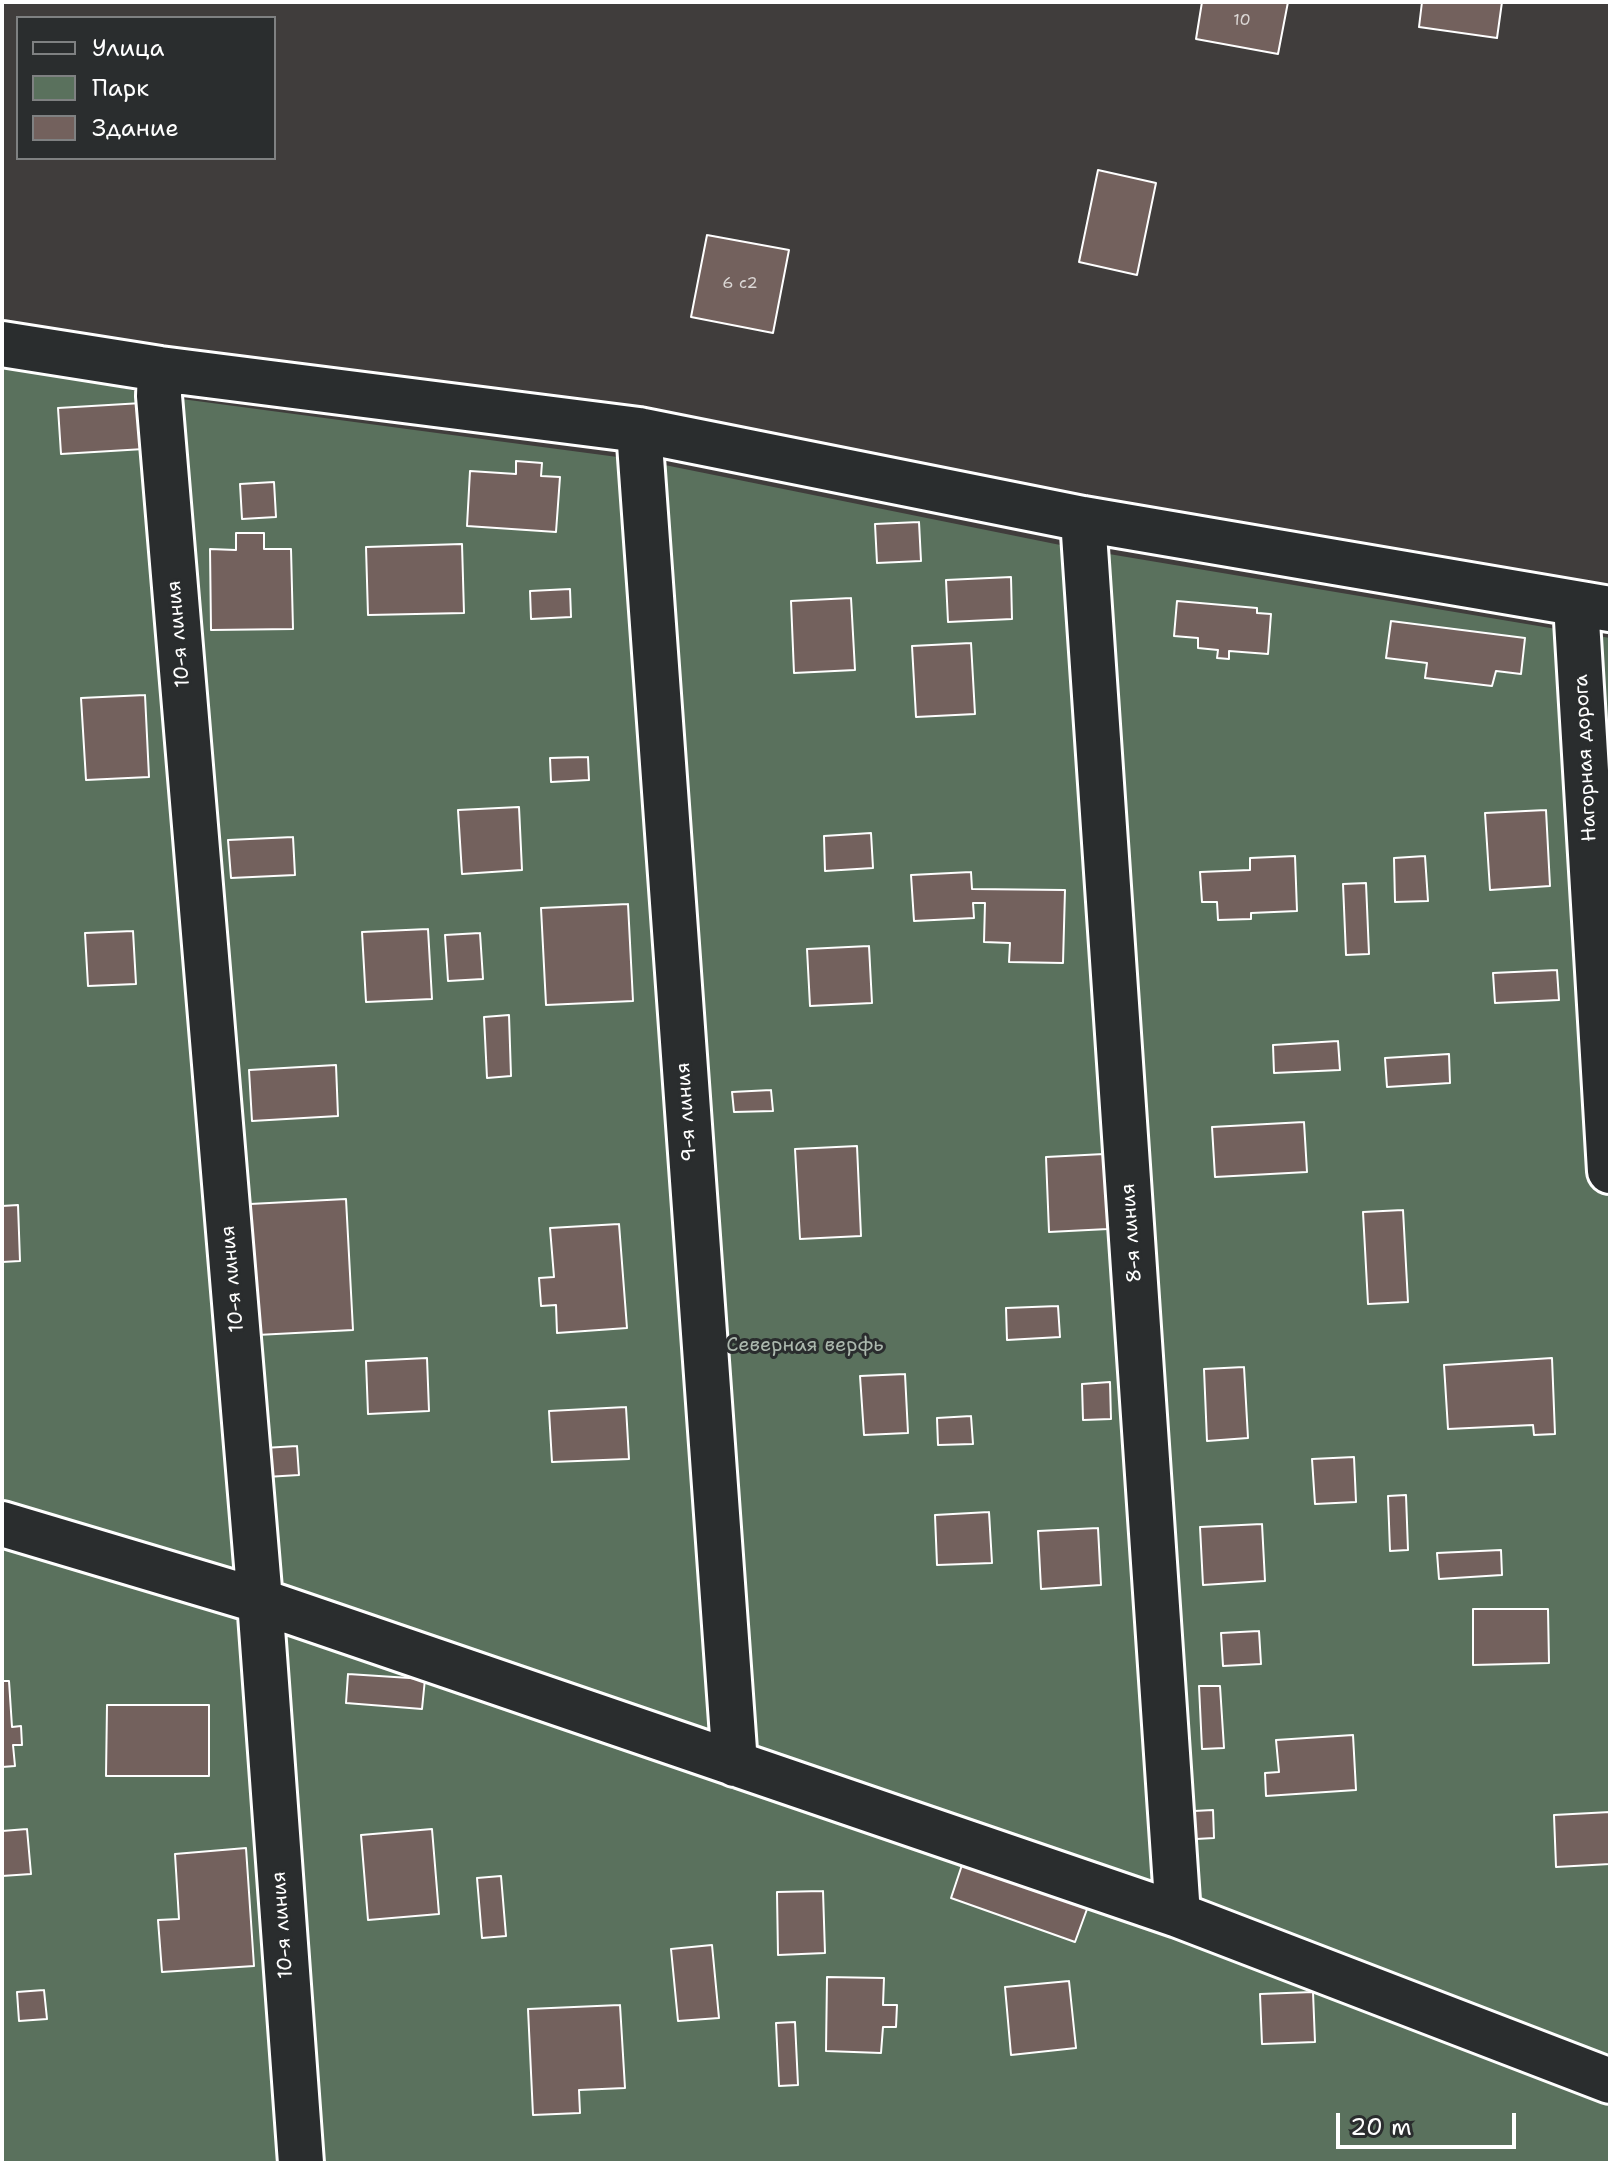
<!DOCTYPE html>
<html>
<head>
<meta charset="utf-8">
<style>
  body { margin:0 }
  #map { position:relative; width:1612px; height:2165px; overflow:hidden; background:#403d3c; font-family:"Shantell Sans",sans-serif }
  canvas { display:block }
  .frame { position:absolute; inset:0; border:4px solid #fff; pointer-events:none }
  .legend { position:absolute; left:16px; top:16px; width:260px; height:144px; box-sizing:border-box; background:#2a2d2e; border:2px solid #7f8182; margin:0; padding:10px 14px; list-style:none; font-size:24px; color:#fff }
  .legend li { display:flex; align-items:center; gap:16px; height:40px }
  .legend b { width:40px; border:2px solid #7f8182 }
  .scale { position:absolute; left:1336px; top:2113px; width:180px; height:36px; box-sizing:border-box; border:4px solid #fff; border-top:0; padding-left:10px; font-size:24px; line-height:28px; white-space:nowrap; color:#fff; -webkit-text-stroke:6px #2a2d2e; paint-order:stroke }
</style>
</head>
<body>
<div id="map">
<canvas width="1612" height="2165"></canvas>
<div class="frame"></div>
<ul class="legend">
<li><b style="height:10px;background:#2a2d2e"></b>Улица</li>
<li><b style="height:22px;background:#5a715d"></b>Парк</li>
<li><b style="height:22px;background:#73615d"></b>Здание</li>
</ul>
<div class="scale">20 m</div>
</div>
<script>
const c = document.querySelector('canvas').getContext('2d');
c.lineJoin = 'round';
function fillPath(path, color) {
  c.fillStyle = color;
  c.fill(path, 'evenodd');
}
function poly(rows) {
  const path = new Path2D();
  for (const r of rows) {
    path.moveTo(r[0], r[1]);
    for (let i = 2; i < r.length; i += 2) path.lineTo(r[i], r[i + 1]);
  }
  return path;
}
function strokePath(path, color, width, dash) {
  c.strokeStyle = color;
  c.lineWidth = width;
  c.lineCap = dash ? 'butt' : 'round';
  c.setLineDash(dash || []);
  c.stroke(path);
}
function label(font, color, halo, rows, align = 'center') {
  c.font = font + ' "Shantell Sans",sans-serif';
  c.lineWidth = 6;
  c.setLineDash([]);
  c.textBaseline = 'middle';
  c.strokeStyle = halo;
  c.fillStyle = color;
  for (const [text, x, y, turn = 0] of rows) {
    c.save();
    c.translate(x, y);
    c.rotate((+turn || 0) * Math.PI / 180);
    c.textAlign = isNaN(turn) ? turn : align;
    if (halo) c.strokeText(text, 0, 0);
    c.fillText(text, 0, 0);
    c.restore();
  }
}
const green = poly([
  [2,362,159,396,640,460,1085,550,1610,638,1610,2163,2,2163]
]);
const building = poly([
  [1202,2,1288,2,1278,54,1196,39,1202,2],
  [1422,2,1502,2,1497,38,1419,27,1422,2],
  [1098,170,1156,183,1137,275,1079,262,1098,170],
  [707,235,789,250,773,333,691,317,707,235],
  [142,403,144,449,61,454,58,408,142,403],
  [516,461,542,463,541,476,560,477,556,532,467,526,470,471,516,474,516,461],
  [274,482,276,517,242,519,240,484,274,482],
  [919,522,921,561,877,563,875,524,919,522],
  [236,533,264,533,264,549,291,549,293,629,211,630,210,549,236,550,236,533],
  [462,544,464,613,368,615,366,547,462,544],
  [1011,577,1012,619,948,622,946,580,1011,577],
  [570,589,571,617,531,619,530,591,570,589],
  [851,598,855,670,794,673,791,601,851,598],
  [1177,601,1257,608,1257,613,1271,614,1268,654,1229,651,1229,659,1217,658,1218,650,1198,648,1198,638,1174,636,1177,601],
  [1391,621,1525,638,1521,674,1496,671,1492,686,1425,678,1427,663,1386,658,1391,621],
  [971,643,975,714,916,717,912,646,971,643],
  [145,695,149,777,86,780,81,698,145,695],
  [588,757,589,780,551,782,550,758,588,757],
  [519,807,522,870,462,874,458,810,519,807],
  [1546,810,1550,886,1490,890,1485,813,1546,810],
  [871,833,873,868,825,871,824,836,871,833],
  [293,837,295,875,231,878,228,840,293,837],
  [1295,856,1297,911,1251,913,1251,919,1218,920,1217,902,1202,902,1200,872,1250,870,1250,858,1295,856],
  [1425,856,1428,901,1395,902,1394,858,1425,856],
  [971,872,972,889,1065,890,1063,963,1009,962,1010,943,984,942,985,903,973,903,974,918,914,921,911,875,971,872],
  [1366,883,1369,954,1346,955,1343,884,1366,883],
  [628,904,633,1001,546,1005,541,908,628,904],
  [428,929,432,999,366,1002,362,932,428,929],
  [133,931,136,984,88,986,85,933,133,931],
  [480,933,483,979,448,981,445,935,480,933],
  [869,946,872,1003,810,1006,807,949,869,946],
  [1557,970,1559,1000,1495,1003,1493,973,1557,970],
  [509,1015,511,1076,487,1078,484,1017,509,1015],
  [1338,1041,1340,1070,1274,1073,1273,1045,1338,1041],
  [1449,1054,1450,1083,1387,1087,1385,1058,1449,1054],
  [336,1065,338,1116,252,1121,249,1070,336,1065],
  [771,1090,773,1111,734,1112,732,1092,771,1090],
  [1304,1122,1307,1172,1215,1177,1212,1127,1304,1122],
  [857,1146,861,1236,800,1239,795,1149,857,1146],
  [1104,1154,1108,1229,1049,1232,1046,1157,1104,1154],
  [346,1199,353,1330,257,1335,250,1204,346,1199],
  [18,1205,20,1261,2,1262,2,1206,18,1205],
  [1403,1210,1408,1302,1368,1304,1363,1212,1403,1210],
  [619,1224,627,1328,557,1333,556,1305,541,1306,539,1278,554,1277,550,1228,619,1224],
  [1058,1306,1060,1337,1007,1340,1006,1308,1058,1306],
  [427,1358,429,1411,368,1414,366,1361,427,1358],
  [1552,1358,1555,1434,1534,1435,1533,1425,1448,1429,1444,1365,1552,1358],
  [1244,1367,1248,1438,1207,1441,1204,1369,1244,1367],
  [905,1374,908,1433,864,1435,860,1376,905,1374],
  [1110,1382,1111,1419,1083,1420,1082,1384,1110,1382],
  [626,1407,629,1459,552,1462,549,1411,626,1407],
  [971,1416,973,1444,938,1445,937,1418,971,1416],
  [297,1446,299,1475,266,1477,264,1448,297,1446],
  [1354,1457,1356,1502,1315,1504,1312,1459,1354,1457],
  [1406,1495,1408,1550,1390,1551,1388,1496,1406,1495],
  [989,1512,992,1563,937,1565,935,1515,989,1512],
  [1262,1524,1265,1581,1203,1585,1200,1527,1262,1524],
  [1098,1528,1101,1585,1041,1589,1038,1531,1098,1528],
  [1501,1550,1502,1575,1439,1579,1437,1553,1501,1550],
  [1473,1609,1548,1609,1549,1663,1473,1665,1473,1609],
  [1259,1631,1261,1664,1223,1666,1221,1633,1259,1631],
  [348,1674,425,1679,422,1709,346,1703,348,1674],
  [2,1681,9,1681,12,1727,21,1726,22,1745,13,1745,15,1766,2,1767,2,1681],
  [1199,1686,1220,1686,1224,1748,1202,1749,1199,1686],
  [107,1705,209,1705,209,1776,106,1776,107,1705],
  [1353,1735,1356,1790,1266,1796,1265,1773,1279,1772,1276,1740,1353,1735],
  [1213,1810,1214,1838,1196,1839,1194,1811,1213,1810],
  [1610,1812,1610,1864,1556,1867,1554,1815,1610,1812],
  [27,1829,31,1874,2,1876,2,1831,27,1829],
  [432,1829,439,1914,368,1920,361,1835,432,1829],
  [246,1848,254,1966,162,1972,158,1920,179,1919,175,1854,246,1848],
  [965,1856,1090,1901,1075,1942,951,1898,965,1856],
  [501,1876,506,1936,482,1938,477,1878,501,1876],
  [823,1891,825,1953,778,1955,777,1892,823,1891],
  [712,1945,719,2018,678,2021,671,1949,712,1945],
  [827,1977,884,1978,883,2005,897,2005,896,2027,883,2027,881,2053,826,2051,827,1977],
  [1069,1981,1076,2048,1011,2055,1005,1987,1069,1981],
  [44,1990,47,2019,19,2021,17,1992,44,1990],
  [1313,1992,1315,2042,1262,2044,1260,1994,1313,1992],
  [620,2005,625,2088,579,2090,580,2113,533,2115,528,2009,620,2005],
  [795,2022,798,2085,779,2086,776,2023,795,2022]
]);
const minor = poly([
  [2,344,160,369,639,430,1083,519,1610,609],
  [160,369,159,396,260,1601,301,2163],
  [639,430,735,1764],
  [1083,519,1178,1915],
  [1576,604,1610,1171],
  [2,1524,260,1601,1178,1915,1610,2081]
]);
const numberNames = [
  ["10",1242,21],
  ["6 с2",740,284]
];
const streetNames = [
  ["10-я линия",179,634,-95],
  ["Нагорная дорога",1586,758,-93],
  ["9-я линия",687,1112,-94],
  ["8-я линия",1132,1233,-94],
  ["10-я линия",233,1279,-95],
  ["10-я линия",283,1925,-94]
];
const parkNames = [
  ["Северная верфь",805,1346]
];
fillPath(green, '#5a715d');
fillPath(building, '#73615d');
strokePath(building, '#fff', 2);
strokePath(minor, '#fff', 50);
strokePath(minor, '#2a2d2e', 44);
label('16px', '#dcd8d6', null, numberNames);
label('20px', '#fff', '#2a2d2e', streetNames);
label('20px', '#acb8ae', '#2a2d2e', parkNames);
</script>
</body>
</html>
